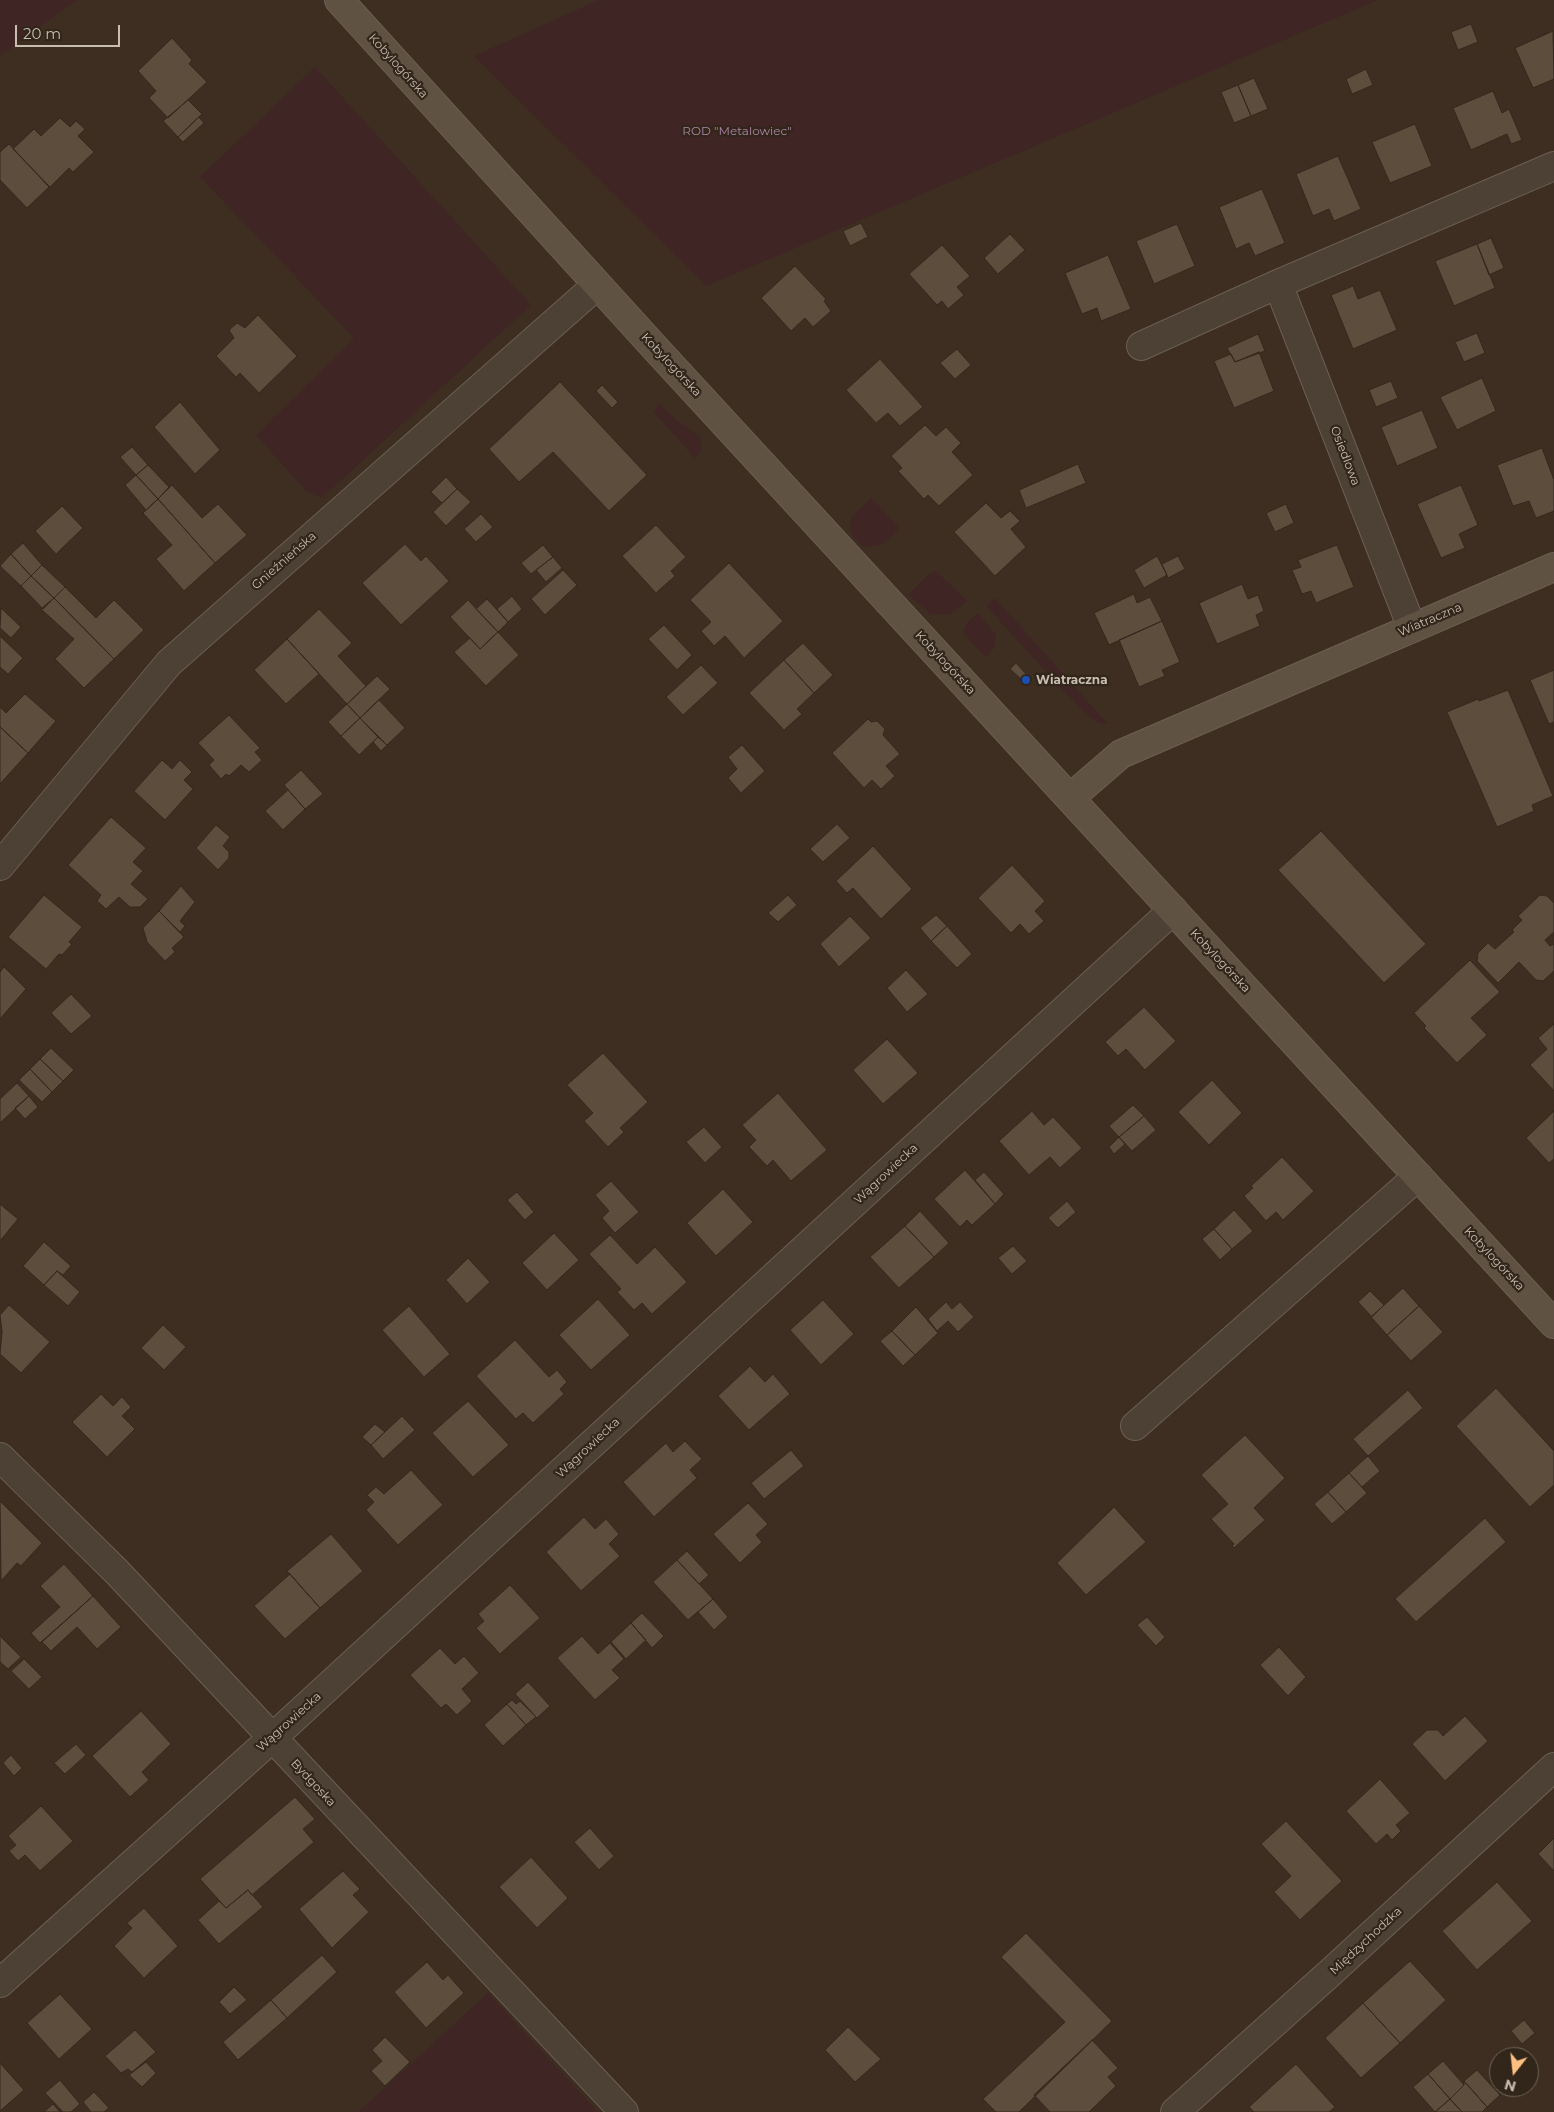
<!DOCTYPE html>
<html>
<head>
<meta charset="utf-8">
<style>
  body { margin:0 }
  #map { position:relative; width:1554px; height:2112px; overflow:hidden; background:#3d2e21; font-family:Montserrat,sans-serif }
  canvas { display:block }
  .north { position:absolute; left:1489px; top:2047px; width:50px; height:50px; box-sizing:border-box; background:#32261b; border:1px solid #6e6257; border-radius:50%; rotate:196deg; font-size:14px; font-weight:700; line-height:20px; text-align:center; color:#c8bdb1 }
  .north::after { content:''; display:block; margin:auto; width:18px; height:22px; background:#fdc081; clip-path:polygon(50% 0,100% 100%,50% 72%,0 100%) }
  .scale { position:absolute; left:15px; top:25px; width:105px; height:22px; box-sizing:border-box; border:2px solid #c8bdb1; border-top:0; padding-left:6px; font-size:15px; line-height:18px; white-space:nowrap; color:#c8bdb1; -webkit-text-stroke:4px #32261b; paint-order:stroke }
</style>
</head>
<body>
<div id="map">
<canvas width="1554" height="2112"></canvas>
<div class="north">N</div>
<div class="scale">20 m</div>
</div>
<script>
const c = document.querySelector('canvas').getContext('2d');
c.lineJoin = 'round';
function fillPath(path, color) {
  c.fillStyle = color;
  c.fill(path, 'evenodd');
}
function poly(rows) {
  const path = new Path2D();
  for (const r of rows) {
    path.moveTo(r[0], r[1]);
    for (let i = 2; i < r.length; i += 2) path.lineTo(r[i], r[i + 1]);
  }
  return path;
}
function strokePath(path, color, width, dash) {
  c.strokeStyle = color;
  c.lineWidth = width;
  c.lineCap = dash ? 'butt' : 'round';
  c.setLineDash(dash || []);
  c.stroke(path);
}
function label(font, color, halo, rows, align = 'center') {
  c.font = font + ' Montserrat,sans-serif';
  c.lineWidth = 4.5;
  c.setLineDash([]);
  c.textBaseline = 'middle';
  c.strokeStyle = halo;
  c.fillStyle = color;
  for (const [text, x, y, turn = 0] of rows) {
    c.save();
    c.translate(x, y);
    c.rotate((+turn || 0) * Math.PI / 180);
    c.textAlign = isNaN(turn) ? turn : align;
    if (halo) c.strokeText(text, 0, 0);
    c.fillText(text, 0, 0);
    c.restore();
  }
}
const green = poly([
  [0,0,77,0,0,56],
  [599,0,1378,0,706,286,474,56],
  [315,67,531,305,322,498,306,491,256,435,354,338,200,177],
  [659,403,676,420,700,437,701,450,695,458,654,412],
  [871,498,900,528,881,545,866,547,862,546,852,535,850,524,852,517],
  [936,571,967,601,950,614,931,614,908,595,930,573],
  [995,598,1106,722,1108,724,1099,723,1087,716,986,606],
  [978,613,996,635,994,648,986,657,963,633,967,623],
  [488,1993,598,2112,358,2112,366,2105]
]);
const building = poly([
  [1471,24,1478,42,1458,50,1451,32,1471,24],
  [1553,31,1554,79,1533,88,1515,48,1553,31],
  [172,38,192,60,189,64,207,82,168,118,149,98,156,91,138,71,172,38],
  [1366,69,1373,85,1352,94,1346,79,1366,69],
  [1254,78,1268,109,1251,116,1238,85,1254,78],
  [1238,85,1251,116,1234,123,1221,92,1238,85],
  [1493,91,1502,113,1509,109,1522,140,1511,144,1507,134,1471,150,1453,108,1493,91],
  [188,100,202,114,178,137,163,121,188,100],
  [199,117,204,123,183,142,178,137,199,117],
  [60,118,70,127,76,121,85,129,78,136,94,152,73,172,69,168,50,187,13,149,34,129,41,136,60,118],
  [1415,124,1432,166,1390,183,1372,142,1415,124],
  [9,144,49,187,27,208,0,180,0,152,9,144],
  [1338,156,1361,209,1334,221,1329,209,1313,216,1296,174,1338,156],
  [1262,189,1285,243,1255,256,1249,243,1236,249,1219,207,1262,189],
  [861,223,868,237,850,246,843,231,861,223],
  [1177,224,1195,266,1154,284,1136,241,1177,224],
  [1010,234,1025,250,998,274,984,258,1010,234],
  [1491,238,1504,268,1489,275,1477,244,1491,238],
  [1477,244,1495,288,1454,306,1435,261,1477,244],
  [942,245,970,276,957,287,964,295,948,309,942,301,937,305,909,274,942,245],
  [1108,255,1131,309,1101,321,1097,308,1082,314,1065,273,1108,255],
  [795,266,826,299,824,301,831,311,813,327,805,318,791,331,761,298,795,266],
  [1353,286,1358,299,1380,290,1397,330,1353,349,1331,295,1353,286],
  [258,315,297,356,259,393,240,373,236,377,216,356,234,338,229,330,237,323,245,328,258,315],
  [1477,333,1485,353,1464,362,1455,342,1477,333],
  [1258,334,1265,351,1235,362,1227,348,1258,334],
  [957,349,971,365,955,379,940,363,957,349],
  [1259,352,1274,391,1234,408,1214,361,1231,354,1235,362,1259,352],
  [880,359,923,407,900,426,888,413,876,423,846,390,880,359],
  [1482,378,1496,411,1457,430,1440,397,1482,378],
  [1391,381,1398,398,1376,407,1369,390,1391,381],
  [560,382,647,475,609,511,553,452,519,482,489,449,560,382],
  [602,385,618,402,612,408,596,391,602,385],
  [180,402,220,450,195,474,154,427,180,402],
  [1422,410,1438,448,1397,466,1381,427,1422,410],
  [925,425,936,436,946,427,961,443,952,452,973,475,939,506,928,495,924,499,898,471,902,468,891,456,925,425],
  [132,447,148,465,136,475,120,457,132,447],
  [1542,448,1554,480,1554,511,1536,518,1529,501,1513,506,1497,465,1542,448],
  [1078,464,1086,483,1026,508,1019,490,1078,464],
  [148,465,169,487,158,499,136,475,148,465],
  [136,475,158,499,146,510,125,485,136,475],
  [446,477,457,489,442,503,431,492,446,477],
  [172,485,202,518,218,504,247,535,215,563,158,499,172,485],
  [1461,485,1478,525,1459,534,1465,548,1441,558,1417,504,1461,485],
  [457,489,471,502,446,526,433,512,457,489],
  [158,499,215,563,184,591,156,559,172,545,143,513,158,499],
  [986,503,1001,518,1010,511,1020,521,1011,529,1026,547,995,576,954,532,986,503],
  [1286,504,1294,523,1275,532,1266,513,1286,504],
  [62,506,83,528,56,554,35,531,62,506],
  [481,514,493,527,476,542,464,529,481,514],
  [656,525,686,557,671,571,675,576,656,593,622,556,656,525],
  [23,543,42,565,31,576,11,554,23,543],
  [405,544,421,561,426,556,449,581,401,625,362,583,405,544],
  [543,545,553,557,531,574,521,563,543,545],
  [1337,545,1354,587,1316,603,1311,591,1302,594,1292,570,1301,567,1298,560,1337,545],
  [11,554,31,576,21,586,0,566,11,554],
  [1157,556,1167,575,1144,588,1134,570,1157,556],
  [1178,556,1185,569,1168,578,1162,564,1178,556],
  [553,557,562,568,546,582,536,570,553,557],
  [729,563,783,621,744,658,725,636,714,646,701,631,711,622,690,600,729,563],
  [42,565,65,587,54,598,31,576,42,565],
  [563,570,577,585,545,615,531,599,563,570],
  [31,576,54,598,43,609,21,586,31,576],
  [1242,584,1248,599,1258,595,1264,611,1256,615,1260,626,1217,644,1199,603,1242,584],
  [65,587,96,618,114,600,144,630,114,659,54,598,65,587],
  [1134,594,1137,603,1150,597,1162,621,1109,645,1094,613,1134,594],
  [512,596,522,609,508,622,497,609,512,596],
  [54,598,114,659,84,688,55,659,74,639,41,609,54,598],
  [487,599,508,622,498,632,476,609,487,599],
  [468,600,498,632,480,649,450,617,468,600],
  [1,608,21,627,11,638,0,628,1,608],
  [319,609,352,643,338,656,366,686,347,704,287,639,319,609],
  [1162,621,1180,662,1162,670,1165,676,1139,687,1119,640,1162,621],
  [664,625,692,655,677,670,648,639,664,625],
  [498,632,519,655,486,686,454,652,470,638,480,649,498,632],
  [0,636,23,658,8,674,0,667,0,636],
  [287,639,319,674,286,704,254,670,287,639],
  [803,643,833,675,814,693,784,660,803,643],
  [784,660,814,693,797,709,802,714,784,730,749,693,784,660],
  [1016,663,1027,675,1022,680,1010,669,1016,663],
  [701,665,718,683,683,715,666,697,701,665],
  [1554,670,1554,722,1549,724,1530,680,1554,670],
  [377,676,390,689,360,718,347,704,377,676],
  [1508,690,1553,796,1532,805,1534,811,1497,827,1447,712,1478,699,1479,701,1508,690],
  [25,694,56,721,28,753,0,727,0,707,6,713,25,694],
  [379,700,405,728,387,745,360,718,379,700],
  [347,704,360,718,341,736,328,722,347,704],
  [229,715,260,748,255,752,262,760,249,772,241,765,229,776,226,774,221,779,209,765,214,760,198,743,229,715],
  [360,718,378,737,359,755,341,736,360,718],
  [868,719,871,722,877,721,885,729,883,735,900,754,886,766,895,776,881,789,872,780,864,788,832,753,868,719],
  [0,727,28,753,0,784,0,727],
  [378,737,387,745,381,751,373,742,378,737],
  [742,745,765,771,741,793,728,778,737,769,728,757,742,745],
  [162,760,172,769,180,760,192,772,184,780,193,789,165,820,134,791,162,760],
  [301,770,323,794,305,809,284,785,301,770],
  [288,790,305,809,283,830,265,811,288,790],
  [111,817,146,848,133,862,143,871,131,884,148,899,140,907,130,907,119,897,106,909,97,901,101,895,68,865,111,817],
  [837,824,850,838,823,862,810,849,837,824],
  [216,825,230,837,223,846,229,852,229,858,218,870,196,848,216,825],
  [1321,831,1426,944,1384,983,1278,870,1321,831],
  [873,846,912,889,881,919,853,888,847,893,836,881,873,846],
  [1012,865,1045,901,1035,911,1044,921,1029,934,1020,924,1011,933,978,898,1012,865],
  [181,886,195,902,180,921,185,926,180,932,159,911,181,886],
  [44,895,82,927,69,942,72,944,62,955,59,954,46,969,8,937,44,895],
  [788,895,797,905,778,922,768,913,788,895],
  [1540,895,1547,896,1554,903,1554,932,1545,940,1550,946,1554,944,1554,971,1543,981,1536,980,1519,962,1498,983,1477,961,1478,953,1488,943,1495,949,1514,932,1512,930,1522,920,1518,916,1540,895],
  [159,911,184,937,172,948,175,952,165,961,147,942,143,928,159,911],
  [936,915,947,926,931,941,920,928,936,915],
  [850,916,871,938,839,967,820,944,850,916],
  [947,926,972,954,957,968,931,941,947,926],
  [1470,960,1500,992,1471,1018,1487,1035,1457,1063,1424,1028,1426,1026,1414,1013,1470,960],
  [4,967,26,989,0,1019,0,972,4,967],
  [906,970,928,994,907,1012,887,988,906,970],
  [71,994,92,1016,71,1034,51,1013,71,994],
  [1144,1007,1176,1041,1145,1070,1126,1049,1118,1056,1105,1042,1144,1007],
  [1554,1024,1554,1091,1530,1065,1547,1049,1538,1038,1554,1024],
  [887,1039,918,1073,883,1104,853,1070,887,1039],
  [51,1048,74,1070,63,1081,40,1059,51,1048],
  [603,1053,648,1102,620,1128,624,1132,608,1147,584,1121,593,1113,567,1085,603,1053],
  [40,1059,63,1081,52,1092,30,1069,40,1059],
  [30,1069,52,1092,42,1102,19,1080,30,1069],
  [1212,1080,1242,1113,1209,1145,1178,1112,1212,1080],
  [17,1083,29,1096,0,1123,0,1099,17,1083],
  [778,1093,827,1150,791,1181,773,1160,767,1166,749,1147,756,1140,742,1125,778,1093],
  [29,1096,38,1107,25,1119,15,1108,29,1096],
  [1133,1105,1144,1116,1119,1137,1109,1126,1133,1105],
  [1032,1111,1044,1125,1053,1117,1082,1148,1060,1168,1050,1157,1029,1175,999,1141,1032,1111],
  [1554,1111,1554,1159,1549,1163,1526,1138,1554,1111],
  [1144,1116,1156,1130,1132,1151,1119,1137,1144,1116],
  [704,1127,722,1147,705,1163,686,1142,704,1127],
  [1119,1137,1125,1144,1114,1154,1109,1147,1119,1137],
  [1282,1157,1314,1191,1283,1220,1276,1212,1266,1221,1244,1196,1253,1188,1251,1186,1282,1157],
  [965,1170,995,1204,972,1225,967,1220,960,1227,934,1199,965,1170],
  [984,1172,1004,1194,995,1204,975,1180,984,1172],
  [611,1181,639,1212,615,1233,602,1218,609,1211,595,1195,611,1181],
  [723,1189,753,1222,716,1256,687,1223,723,1189],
  [517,1192,534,1212,525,1220,507,1200,517,1192],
  [1067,1201,1076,1212,1058,1228,1048,1218,1067,1201],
  [0,1204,18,1219,0,1241,0,1204],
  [1234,1210,1253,1231,1232,1249,1214,1229,1234,1210],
  [920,1211,949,1243,934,1257,905,1226,920,1211],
  [905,1226,934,1257,899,1288,870,1257,905,1226],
  [1214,1229,1232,1249,1220,1260,1202,1239,1214,1229],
  [554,1233,579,1260,547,1290,522,1263,554,1233],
  [610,1235,637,1264,655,1247,687,1282,652,1314,642,1303,634,1310,617,1292,621,1289,589,1254,610,1235],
  [44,1242,71,1266,63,1275,57,1271,44,1285,23,1266,44,1242],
  [1013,1246,1027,1261,1012,1274,998,1258,1013,1246],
  [468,1258,490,1282,467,1304,446,1280,468,1258],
  [57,1271,80,1292,68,1306,44,1285,57,1271],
  [1403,1288,1419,1306,1387,1335,1371,1317,1403,1288],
  [1370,1291,1384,1305,1372,1317,1358,1302,1370,1291],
  [598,1299,630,1335,591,1370,559,1335,598,1299],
  [823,1300,854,1334,821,1365,790,1330,823,1300],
  [946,1302,952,1309,960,1302,974,1317,958,1332,948,1321,937,1331,928,1319,946,1302],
  [9,1305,50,1342,21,1373,0,1354,2,1332,0,1315,9,1305],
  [409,1306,450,1354,424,1377,382,1330,409,1306],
  [1419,1306,1443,1332,1411,1361,1387,1335,1419,1306],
  [916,1307,938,1333,915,1355,892,1331,916,1307],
  [163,1325,186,1347,164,1370,141,1348,163,1325],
  [892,1331,915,1355,903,1366,880,1341,892,1331],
  [515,1340,549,1377,557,1370,567,1382,560,1389,564,1394,533,1423,523,1413,516,1419,476,1376,515,1340],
  [750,1366,765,1382,773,1374,790,1394,749,1430,718,1396,750,1366],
  [1496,1388,1554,1451,1554,1485,1530,1507,1456,1426,1496,1388],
  [1408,1390,1423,1408,1368,1456,1353,1439,1408,1390],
  [101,1394,113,1406,122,1397,131,1407,122,1416,135,1429,107,1457,72,1422,101,1394],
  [468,1401,509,1445,473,1477,432,1433,468,1401],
  [402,1416,415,1430,383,1459,371,1445,402,1416],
  [375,1424,385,1432,371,1445,362,1437,375,1424],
  [1245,1435,1285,1478,1254,1508,1265,1520,1234,1548,1232,1545,1234,1544,1211,1519,1228,1504,1201,1475,1245,1435],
  [685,1441,702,1459,690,1470,697,1478,654,1517,623,1482,666,1443,673,1452,685,1441],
  [791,1450,804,1466,764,1499,751,1483,791,1450],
  [1368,1456,1380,1471,1362,1487,1349,1473,1368,1456],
  [411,1470,443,1505,398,1545,366,1510,374,1502,367,1495,376,1487,384,1494,411,1470],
  [1349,1473,1367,1493,1346,1512,1328,1492,1349,1473],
  [1328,1492,1346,1512,1332,1524,1314,1504,1328,1492],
  [0,1501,42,1543,21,1566,17,1563,1,1581,0,1501],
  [748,1503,768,1524,756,1535,762,1542,740,1563,713,1534,748,1503],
  [1114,1507,1146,1542,1086,1595,1057,1563,1114,1507],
  [584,1517,595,1529,606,1519,619,1534,609,1544,620,1556,581,1591,546,1552,584,1517],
  [1485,1518,1506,1542,1416,1622,1395,1599,1485,1518],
  [331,1534,363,1571,320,1608,287,1571,331,1534],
  [687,1551,709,1575,699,1584,677,1560,687,1551],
  [677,1560,713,1599,688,1620,653,1582,677,1560],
  [64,1564,93,1596,40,1643,31,1633,60,1607,40,1586,64,1564],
  [290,1574,320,1608,285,1639,254,1606,290,1574],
  [510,1585,540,1618,500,1654,476,1628,484,1621,478,1614,510,1585],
  [93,1596,121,1627,97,1649,77,1627,51,1651,42,1642,93,1596],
  [713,1599,728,1617,714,1630,698,1612,713,1599],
  [642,1613,664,1636,652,1648,631,1623,642,1613],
  [1147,1617,1165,1637,1156,1646,1137,1625,1147,1617],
  [631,1623,646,1640,626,1659,611,1642,631,1623],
  [0,1636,21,1657,8,1669,0,1662,0,1636],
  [582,1636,598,1654,610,1643,624,1659,612,1670,620,1678,595,1700,557,1658,582,1636],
  [1279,1647,1306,1677,1288,1696,1260,1665,1279,1647],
  [440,1648,455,1664,464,1656,479,1673,462,1689,472,1701,457,1715,446,1704,441,1708,410,1675,440,1648],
  [24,1659,42,1677,29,1689,11,1671,24,1659],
  [528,1682,550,1706,537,1718,515,1694,528,1682],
  [512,1700,516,1704,520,1701,536,1717,526,1725,507,1704,512,1700],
  [507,1704,526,1725,503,1746,484,1725,507,1704],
  [141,1711,171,1744,142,1772,149,1780,130,1797,92,1756,141,1711],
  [1465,1716,1488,1741,1445,1781,1412,1744,1427,1730,1438,1730,1443,1736,1465,1716],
  [76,1744,86,1755,65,1774,54,1763,76,1744],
  [11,1755,22,1768,14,1776,3,1763,11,1755],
  [1380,1779,1410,1813,1396,1825,1401,1831,1392,1840,1387,1834,1376,1844,1346,1811,1380,1779],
  [295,1797,315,1819,303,1829,314,1842,252,1895,248,1890,226,1908,200,1879,295,1797],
  [41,1806,73,1841,40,1871,25,1855,18,1861,9,1851,16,1845,8,1836,41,1806],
  [1286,1821,1342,1881,1300,1920,1274,1892,1291,1876,1261,1844,1286,1821],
  [590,1828,614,1856,599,1870,574,1842,590,1828],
  [1554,1838,1554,1871,1538,1854,1554,1838],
  [531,1857,568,1898,537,1928,499,1887,531,1857],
  [343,1871,360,1889,353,1895,369,1912,332,1948,299,1909,343,1871],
  [1497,1882,1532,1921,1477,1970,1442,1931,1497,1882],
  [248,1890,263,1907,219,1944,198,1920,219,1901,226,1908,248,1890],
  [144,1908,178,1946,144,1978,114,1946,132,1928,127,1923,144,1908],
  [1026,1933,1112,2021,1019,2112,996,2112,983,2099,1065,2022,1001,1957,1026,1933],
  [322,1955,337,1972,287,2018,271,2000,322,1955],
  [1410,1961,1446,2000,1400,2043,1363,2003,1410,1961],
  [427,1962,443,1980,448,1975,464,1993,426,2028,394,1992,427,1962],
  [234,1987,247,2000,230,2014,219,2002,234,1987],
  [60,1994,92,2029,59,2059,27,2023,60,1994],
  [271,2000,287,2018,238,2060,223,2042,271,2000],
  [1363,2003,1400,2043,1361,2078,1325,2038,1363,2003],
  [1524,2020,1535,2033,1522,2044,1511,2031,1524,2020],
  [848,2027,881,2059,855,2082,825,2050,848,2027],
  [135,2030,156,2052,132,2072,128,2069,121,2073,105,2056,135,2030],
  [385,2037,410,2062,385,2086,371,2071,382,2061,372,2050,385,2037],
  [1092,2040,1118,2068,1108,2077,1116,2086,1089,2112,1050,2112,1034,2095,1092,2040],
  [1443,2061,1464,2085,1450,2099,1428,2074,1443,2061],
  [146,2062,156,2073,142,2087,129,2075,146,2062],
  [0,2063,24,2090,0,2111,0,2063],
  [1296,2064,1335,2107,1329,2112,1254,2112,1249,2107,1296,2064],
  [1477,2070,1500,2095,1487,2107,1464,2081,1477,2070],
  [1428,2074,1450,2099,1435,2112,1413,2087,1428,2074],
  [60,2080,80,2104,71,2112,63,2112,45,2093,60,2080],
  [1464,2081,1487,2107,1482,2112,1462,2112,1450,2099,1464,2085,1464,2081],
  [94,2092,109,2108,104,2112,91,2112,83,2102,94,2092],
  [1450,2099,1462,2112,1435,2112,1450,2099],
  [53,2104,60,2112,44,2112,53,2104]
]);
const street = poly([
  [1278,284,1412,628],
  [1141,346,1278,284,1554,166],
  [0,866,169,663,597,285],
  [1135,1426,1418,1176],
  [0,1457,117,1572,624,2112],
  [0,1983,271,1739,1173,910],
  [1175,2112,1331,1972,1554,1767]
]);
const secondary = poly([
  [339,0,656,349,1554,1324],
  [1070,798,1121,754,1554,567]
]);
const markers = [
  [1026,680,5,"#1a4fb4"]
];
const streetNames = [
  ["Kobylogórska",398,66,48],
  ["Kobylogórska",671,365,47],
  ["Osiedlowa",1345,456,69],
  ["Gnieźnieńska",284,561,-41],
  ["Wiatraczna",1430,620,-23],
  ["Kobylogórska",945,663,47],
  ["Kobylogórska",1220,961,47],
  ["Wągrowiecka",886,1174,-43],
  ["Kobylogórska",1494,1259,47],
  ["Wągrowiecka",588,1448,-43],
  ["Wągrowiecka",289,1722,-42],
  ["Bydgoska",313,1783,47],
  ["Międzychodzka",1366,1941,-43]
];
const parkNames = [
  ["ROD \"Metalowiec\"",737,131]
];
const poiNames = [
  ["Wiatraczna",1036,680]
];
fillPath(green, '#402525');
fillPath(building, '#5c4d3d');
strokePath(building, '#34281d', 1);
strokePath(street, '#6b5f54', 30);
strokePath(secondary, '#6b5f54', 30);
strokePath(street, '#4d4135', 28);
strokePath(secondary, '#605243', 28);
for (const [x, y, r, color] of markers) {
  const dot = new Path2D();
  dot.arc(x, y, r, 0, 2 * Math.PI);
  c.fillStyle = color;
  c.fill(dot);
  strokePath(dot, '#32261b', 2);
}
label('12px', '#c8bdb1', '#32261b', streetNames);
label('12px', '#af85a9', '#32261b', parkNames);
label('bold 12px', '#c8bdb1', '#32261b', poiNames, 'left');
</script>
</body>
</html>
